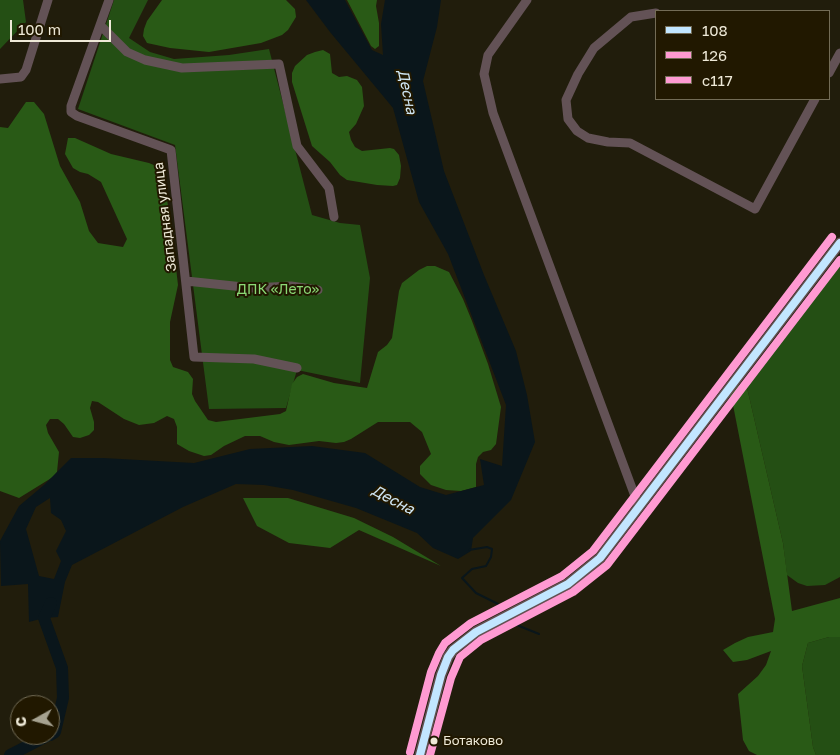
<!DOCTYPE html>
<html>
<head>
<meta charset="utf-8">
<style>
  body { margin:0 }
  #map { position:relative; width:840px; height:755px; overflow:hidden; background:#211d0c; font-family:"Golos Text",sans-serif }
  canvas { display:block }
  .legend { position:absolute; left:655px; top:10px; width:175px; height:90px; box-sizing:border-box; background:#211800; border:1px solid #736c56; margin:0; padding:6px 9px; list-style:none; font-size:15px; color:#eee9d7 }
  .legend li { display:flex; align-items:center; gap:10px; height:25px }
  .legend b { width:25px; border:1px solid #736c56 }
  .north { position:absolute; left:10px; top:695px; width:50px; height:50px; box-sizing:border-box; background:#211800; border:1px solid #736c56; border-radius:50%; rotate:263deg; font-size:14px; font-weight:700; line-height:20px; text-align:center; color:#eee9d7 }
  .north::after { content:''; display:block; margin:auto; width:18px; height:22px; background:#a6a290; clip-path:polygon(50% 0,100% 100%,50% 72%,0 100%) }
  .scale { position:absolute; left:10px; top:20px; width:101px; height:22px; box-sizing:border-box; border:2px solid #eee9d7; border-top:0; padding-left:6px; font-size:15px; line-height:18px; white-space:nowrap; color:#eee9d7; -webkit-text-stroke:4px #211800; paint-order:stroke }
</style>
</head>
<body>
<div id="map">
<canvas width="840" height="755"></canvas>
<ul class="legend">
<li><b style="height:6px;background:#c2e6ff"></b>108</li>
<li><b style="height:6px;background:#ff9ad2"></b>126</li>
<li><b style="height:6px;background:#ff9ad2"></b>с117</li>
</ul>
<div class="north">С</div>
<div class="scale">100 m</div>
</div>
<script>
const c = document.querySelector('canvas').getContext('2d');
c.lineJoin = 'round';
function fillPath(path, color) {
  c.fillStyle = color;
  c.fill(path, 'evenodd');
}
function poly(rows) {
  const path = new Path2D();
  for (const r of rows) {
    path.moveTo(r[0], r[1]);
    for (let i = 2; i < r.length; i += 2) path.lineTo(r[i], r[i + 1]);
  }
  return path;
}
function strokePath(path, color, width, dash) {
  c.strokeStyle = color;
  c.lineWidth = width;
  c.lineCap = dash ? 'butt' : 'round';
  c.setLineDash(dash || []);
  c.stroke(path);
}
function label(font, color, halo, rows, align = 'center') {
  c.font = font + ' "Golos Text",sans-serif';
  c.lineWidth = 4;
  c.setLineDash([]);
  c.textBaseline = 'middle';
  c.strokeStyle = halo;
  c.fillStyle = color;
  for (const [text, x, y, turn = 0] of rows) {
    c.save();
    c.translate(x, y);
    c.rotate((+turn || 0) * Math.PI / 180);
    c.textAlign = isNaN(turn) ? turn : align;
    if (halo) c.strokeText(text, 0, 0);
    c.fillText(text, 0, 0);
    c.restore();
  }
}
const green = poly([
  [0,0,23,0,26,22,0,49],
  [114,0,148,0,129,38,150,52,174,59,229,55,269,49,312,215,340,223,360,225,370,278,360,383,297,370,286,408,209,409,175,145,78,109],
  [840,256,840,577,825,585,807,586,798,583,787,575,783,543,745,379],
  [829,637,840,637,840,755,816,755,813,747,802,666,808,643]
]);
const forest = poly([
  [162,0,286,0,295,9,296,17,288,30,282,35,261,43,209,52,170,48,147,43,143,36,144,29,147,21],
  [347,0,377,0,376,6,379,23,379,46,375,49,371,46],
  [323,50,330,54,332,73,339,77,347,76,357,80,362,87,364,106,356,124,349,132,351,140,355,147,362,151,390,148,394,149,399,155,401,166,400,178,397,185,393,186,377,185,347,180,340,175,330,162,312,146,292,82,292,73,295,66,307,55,315,52],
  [26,102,34,102,44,114,60,166,80,202,89,231,98,243,123,247,127,239,101,182,88,174,80,172,73,168,65,154,68,138,75,138,111,154,149,163,156,166,160,172,163,179,170,216,178,285,170,322,170,360,173,367,188,372,193,379,192,394,195,401,208,420,216,422,280,414,286,411,292,384,297,377,303,374,334,383,367,388,378,352,387,345,392,338,399,291,402,283,419,270,427,266,435,266,449,272,463,299,472,321,488,364,501,407,496,444,491,450,483,452,478,457,476,464,476,487,461,491,446,490,431,485,420,474,420,466,431,454,422,432,410,422,378,422,351,439,344,442,336,443,319,441,289,445,274,442,260,436,245,436,224,446,211,455,204,456,189,451,177,444,177,427,174,419,167,416,154,423,139,425,124,419,98,402,92,401,90,408,94,422,94,430,89,435,80,438,73,437,64,424,58,419,50,419,46,425,48,433,59,452,57,472,53,477,19,498,0,491,0,127,8,128],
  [745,379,783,543,792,611,840,598,840,637,829,637,808,643,802,666,813,747,816,755,757,755,749,751,743,740,738,694,758,676,766,665,771,651,747,660,733,662,723,650,735,643,748,637,773,632,775,619,733,405,729,396,732,389,741,384],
  [243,498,288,498,354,518,393,537,441,566,359,530,330,548,289,543,257,526]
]);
const water = poly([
  [306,0,345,0,372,50,383,55,381,24,385,0,441,0,437,27,423,81,444,171,484,275,516,351,527,395,535,442,511,500,473,538,471,551,458,559,433,548,417,533,356,508,293,490,264,485,236,484,183,507,72,565,65,582,58,617,44,618,29,622,28,584,1,586,0,541,19,506,44,485,71,458,103,458,194,463,250,449,312,446,365,453,420,487,446,495,484,485,480,459,502,466,506,405,448,254,419,202,393,108,330,32],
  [50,498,51,513,61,520,66,531,56,551,61,561,54,579,39,576,26,529,36,507]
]);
const stream = poly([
  [469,550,487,547,492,549,491,557,486,566,472,569,462,578,476,593,498,604],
  [507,621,539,634]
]);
const river = poly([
  [50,735,55,732,63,698,62,668,44,618,51,603],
  [10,755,49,735]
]);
const minor = poly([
  [109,0,71,106,71,112,77,116,171,150,194,357,254,359,297,368],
  [527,0,488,55,484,74,493,113,639,507],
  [656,13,631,17,594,48,578,74,566,100,568,119,577,131,588,138,608,142,630,143,755,209,815,99],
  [101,26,127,52,145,60,182,68,279,64,297,146,329,188,334,217],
  [829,73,840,53],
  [0,79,21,77,26,70,48,0],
  [186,281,253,288,291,286,318,290]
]);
const major = poly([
  [420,755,441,675,448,657,453,650,476,632,568,584,600,558,840,243]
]);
const bus1 = poly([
  [420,755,441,675,448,657,453,650,476,632,568,584,600,558,840,243]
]);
const bus2 = poly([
  [430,755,451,678,460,657,481,640,573,592,607,565,840,260]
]);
const bus3 = poly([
  [410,752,431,672,439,653,445,643,471,623,562,576,593,551,832,237]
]);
const markers = [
  [434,741,4.5,"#eee9d7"]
];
const busNames = [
  ["Ботаково",443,741]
];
const streetNames = [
  ["Западная улица",165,217,-97]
];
const parkNames = [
  ["ДПК «Лето»",278,290]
];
const waterNames = [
  ["Десна",407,92,78],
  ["Десна",393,500,28]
];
fillPath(green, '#244f14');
fillPath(forest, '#295a16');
fillPath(water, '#0a161b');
strokePath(stream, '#0a161b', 2);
strokePath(river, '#0a161b', 12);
strokePath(minor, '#635256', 9);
strokePath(major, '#635051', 11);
strokePath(bus1, '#c2e6ff', 8);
strokePath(bus2, '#ff9ad2', 8);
strokePath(bus3, '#ff9ad2', 8);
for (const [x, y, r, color] of markers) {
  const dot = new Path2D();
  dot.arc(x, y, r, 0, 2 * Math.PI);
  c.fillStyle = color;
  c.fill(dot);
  strokePath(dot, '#211800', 2);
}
label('13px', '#eee9d7', '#211800', busNames, 'left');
label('14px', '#eee9d7', '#211800', streetNames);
label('14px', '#8bd975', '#211800', parkNames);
label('italic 15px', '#cfe6f4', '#211800', waterNames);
</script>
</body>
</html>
